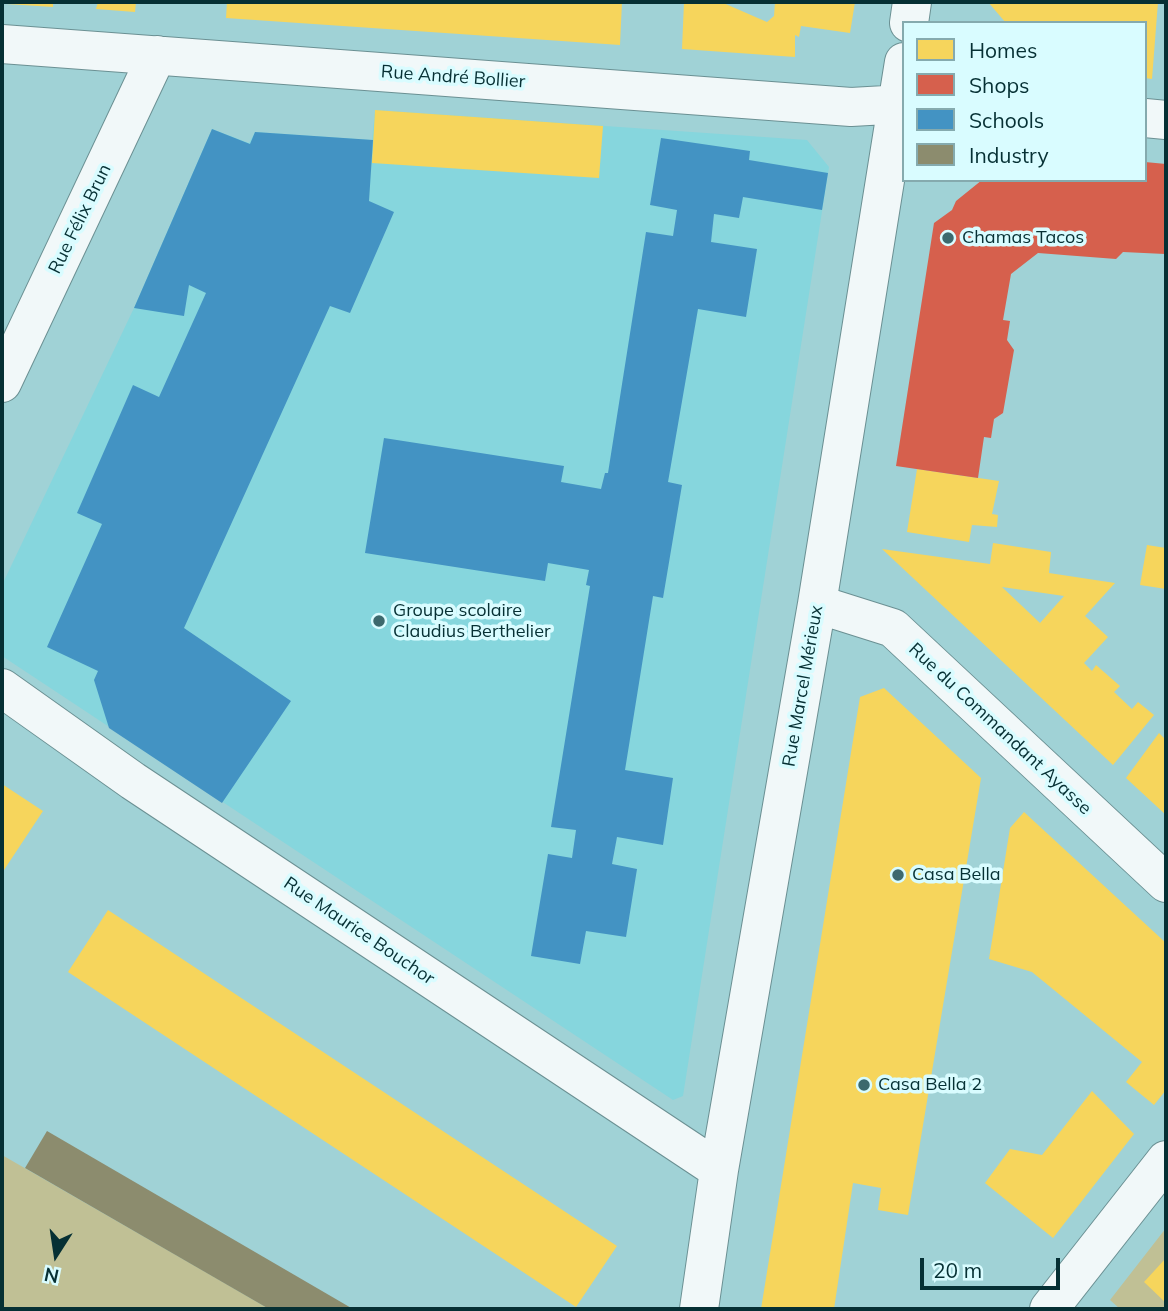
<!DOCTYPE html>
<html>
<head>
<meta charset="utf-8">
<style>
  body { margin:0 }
  #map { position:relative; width:1168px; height:1311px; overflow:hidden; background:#a0d2d6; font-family:Mulish,sans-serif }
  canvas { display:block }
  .frame { position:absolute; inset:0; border:4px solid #063034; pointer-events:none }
  .legend { position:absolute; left:902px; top:21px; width:245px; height:161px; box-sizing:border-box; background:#d9fcff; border:2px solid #85aaae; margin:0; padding:9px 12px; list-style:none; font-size:21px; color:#063034 }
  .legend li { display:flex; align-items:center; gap:14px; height:35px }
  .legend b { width:35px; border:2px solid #85aaae }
  .north { position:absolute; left:21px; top:1220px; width:70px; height:70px; -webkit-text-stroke:5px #d9fcff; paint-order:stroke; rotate:192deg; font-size:19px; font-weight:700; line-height:28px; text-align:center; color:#063034 }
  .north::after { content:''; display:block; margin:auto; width:24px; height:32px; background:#063034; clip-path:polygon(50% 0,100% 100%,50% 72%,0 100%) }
  .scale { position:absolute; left:920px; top:1258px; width:140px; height:32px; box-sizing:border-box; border:4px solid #063034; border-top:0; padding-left:9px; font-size:21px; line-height:24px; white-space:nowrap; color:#063034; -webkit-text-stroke:5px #d9fcff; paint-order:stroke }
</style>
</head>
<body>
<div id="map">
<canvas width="1168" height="1311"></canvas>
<div class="frame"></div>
<ul class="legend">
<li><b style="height:19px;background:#f6d55c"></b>Homes</li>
<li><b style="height:19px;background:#d6604d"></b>Shops</li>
<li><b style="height:19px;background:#4393c3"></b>Schools</li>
<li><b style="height:19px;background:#8c8c6e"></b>Industry</li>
</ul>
<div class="north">N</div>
<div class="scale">20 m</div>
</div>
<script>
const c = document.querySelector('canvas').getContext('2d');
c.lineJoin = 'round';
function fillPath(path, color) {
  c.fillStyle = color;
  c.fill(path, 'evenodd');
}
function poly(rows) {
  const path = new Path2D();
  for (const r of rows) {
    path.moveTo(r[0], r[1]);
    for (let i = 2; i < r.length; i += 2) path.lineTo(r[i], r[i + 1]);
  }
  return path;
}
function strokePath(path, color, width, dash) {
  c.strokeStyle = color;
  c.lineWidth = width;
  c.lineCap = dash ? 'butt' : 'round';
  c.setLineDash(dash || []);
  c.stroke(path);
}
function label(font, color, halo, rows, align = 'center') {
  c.font = font + ' Mulish,sans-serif';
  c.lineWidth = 7;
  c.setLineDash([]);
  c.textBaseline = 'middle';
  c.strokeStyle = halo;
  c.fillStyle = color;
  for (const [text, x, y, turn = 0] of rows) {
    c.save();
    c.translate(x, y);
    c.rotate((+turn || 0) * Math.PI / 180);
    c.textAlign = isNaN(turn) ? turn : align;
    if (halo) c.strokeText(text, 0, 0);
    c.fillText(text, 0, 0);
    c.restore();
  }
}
const built = poly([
  [375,110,807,140,829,167,683,1096,673,1100,2,656,2,585,134,308,212,129,249,143,255,132,372,140]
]);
const green = poly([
  [2,1155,214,1277,269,1309,2,1309],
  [1166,1228,1166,1309,1120,1309,1110,1300]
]);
const homes = poly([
  [7,2,53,2,53,7,7,4],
  [98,2,136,2,135,12,96,9],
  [227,2,622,2,620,45,226,18],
  [684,2,721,2,767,22,774,16,775,2,855,2,850,33,801,26,799,37,795,35,795,57,682,49],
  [988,2,1158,2,1152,79,1145,78,1145,23,1006,23],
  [375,110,603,126,599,178,372,163],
  [917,469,999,481,992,514,998,515,997,527,972,525,969,542,907,532],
  [993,543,1051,552,1049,573,1115,583,1085,616,1108,637,1084,663,1092,671,1096,665,1120,686,1114,692,1132,709,1138,702,1154,715,1113,765,882,549,990,564],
  [1002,587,1064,596,1040,623],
  [1147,545,1166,548,1166,589,1140,585],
  [884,688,981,778,908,1215,878,1210,881,1188,853,1183,834,1309,761,1309,860,697],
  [1159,733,1166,740,1166,815,1126,778],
  [2,784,43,811,2,873],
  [1024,812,1166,943,1166,1090,1154,1105,1126,1082,1142,1062,1032,972,989,959,1010,828],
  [108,910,617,1246,576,1307,68,972],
  [1092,1091,1134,1134,1053,1238,985,1183,1010,1149,1042,1155],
  [1166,1258,1166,1303,1144,1282]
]);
const shops = poly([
  [1145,162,1166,164,1165,254,1123,252,1116,259,1038,253,1011,274,1003,320,1010,321,1007,340,1014,350,1003,413,994,419,991,438,984,437,978,478,896,466,934,223,952,210,956,201,982,180,1145,180]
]);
const schools = poly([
  [212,129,250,144,255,132,373,140,369,201,394,212,350,313,330,306,184,628,291,701,222,803,109,728,94,680,98,671,47,647,102,524,77,513,133,385,159,397,206,293,189,285,184,316,134,308],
  [661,138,750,151,749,160,828,173,822,210,743,197,739,218,714,214,711,242,757,249,746,317,698,309,668,482,682,485,663,598,653,596,625,770,673,778,663,845,617,837,612,864,637,869,626,937,586,931,580,964,531,956,548,854,572,858,576,830,551,827,590,586,586,585,589,570,548,563,545,581,365,553,384,438,564,466,561,482,601,489,605,473,608,473,646,232,673,236,677,210,650,205]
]);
const industry = poly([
  [47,1131,353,1309,269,1309,25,1168]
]);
const minor = poly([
  [909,23,912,2],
  [2,44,851,107,904,104],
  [1145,118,1166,120],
  [2,383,157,55],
  [817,604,893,628,1166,883],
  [2,688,133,781,719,1170],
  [699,1309,719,1170,817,604,904,62],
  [1049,1309,1166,1160]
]);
const markers = [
  [948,238,7,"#3c696d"],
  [379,621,7,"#3c696d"],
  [898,875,7,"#3c696d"],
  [864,1085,7,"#3c696d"]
];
const streetNames = [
  ["Rue André Bollier",453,77,4],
  ["Rue Félix Brun",80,219,-64],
  ["Rue Marcel Mérieux",803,686,-80],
  ["Rue du Commandant Ayasse",1000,729,43],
  ["Rue Maurice Bouchor",359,931,34]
];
const poiNames = [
  ["Chamas Tacos",962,238],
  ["Groupe scolaire",393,611],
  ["Claudius Berthelier",393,632],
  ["Casa Bella",912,875],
  ["Casa Bella 2",878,1085]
];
fillPath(built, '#86d6dd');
fillPath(green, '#c0c095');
fillPath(homes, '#f6d55c');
fillPath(shops, '#d6604d');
fillPath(schools, '#4393c3');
fillPath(industry, '#8c8c6e');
strokePath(minor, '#6b9093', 40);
strokePath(minor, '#f1f8f9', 38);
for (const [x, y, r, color] of markers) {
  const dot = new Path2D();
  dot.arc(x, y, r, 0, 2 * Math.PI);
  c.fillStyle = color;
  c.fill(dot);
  strokePath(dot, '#d9fcff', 2.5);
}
label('18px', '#063034', '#d9fcff', streetNames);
label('18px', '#063034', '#d9fcff', poiNames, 'left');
</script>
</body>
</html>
